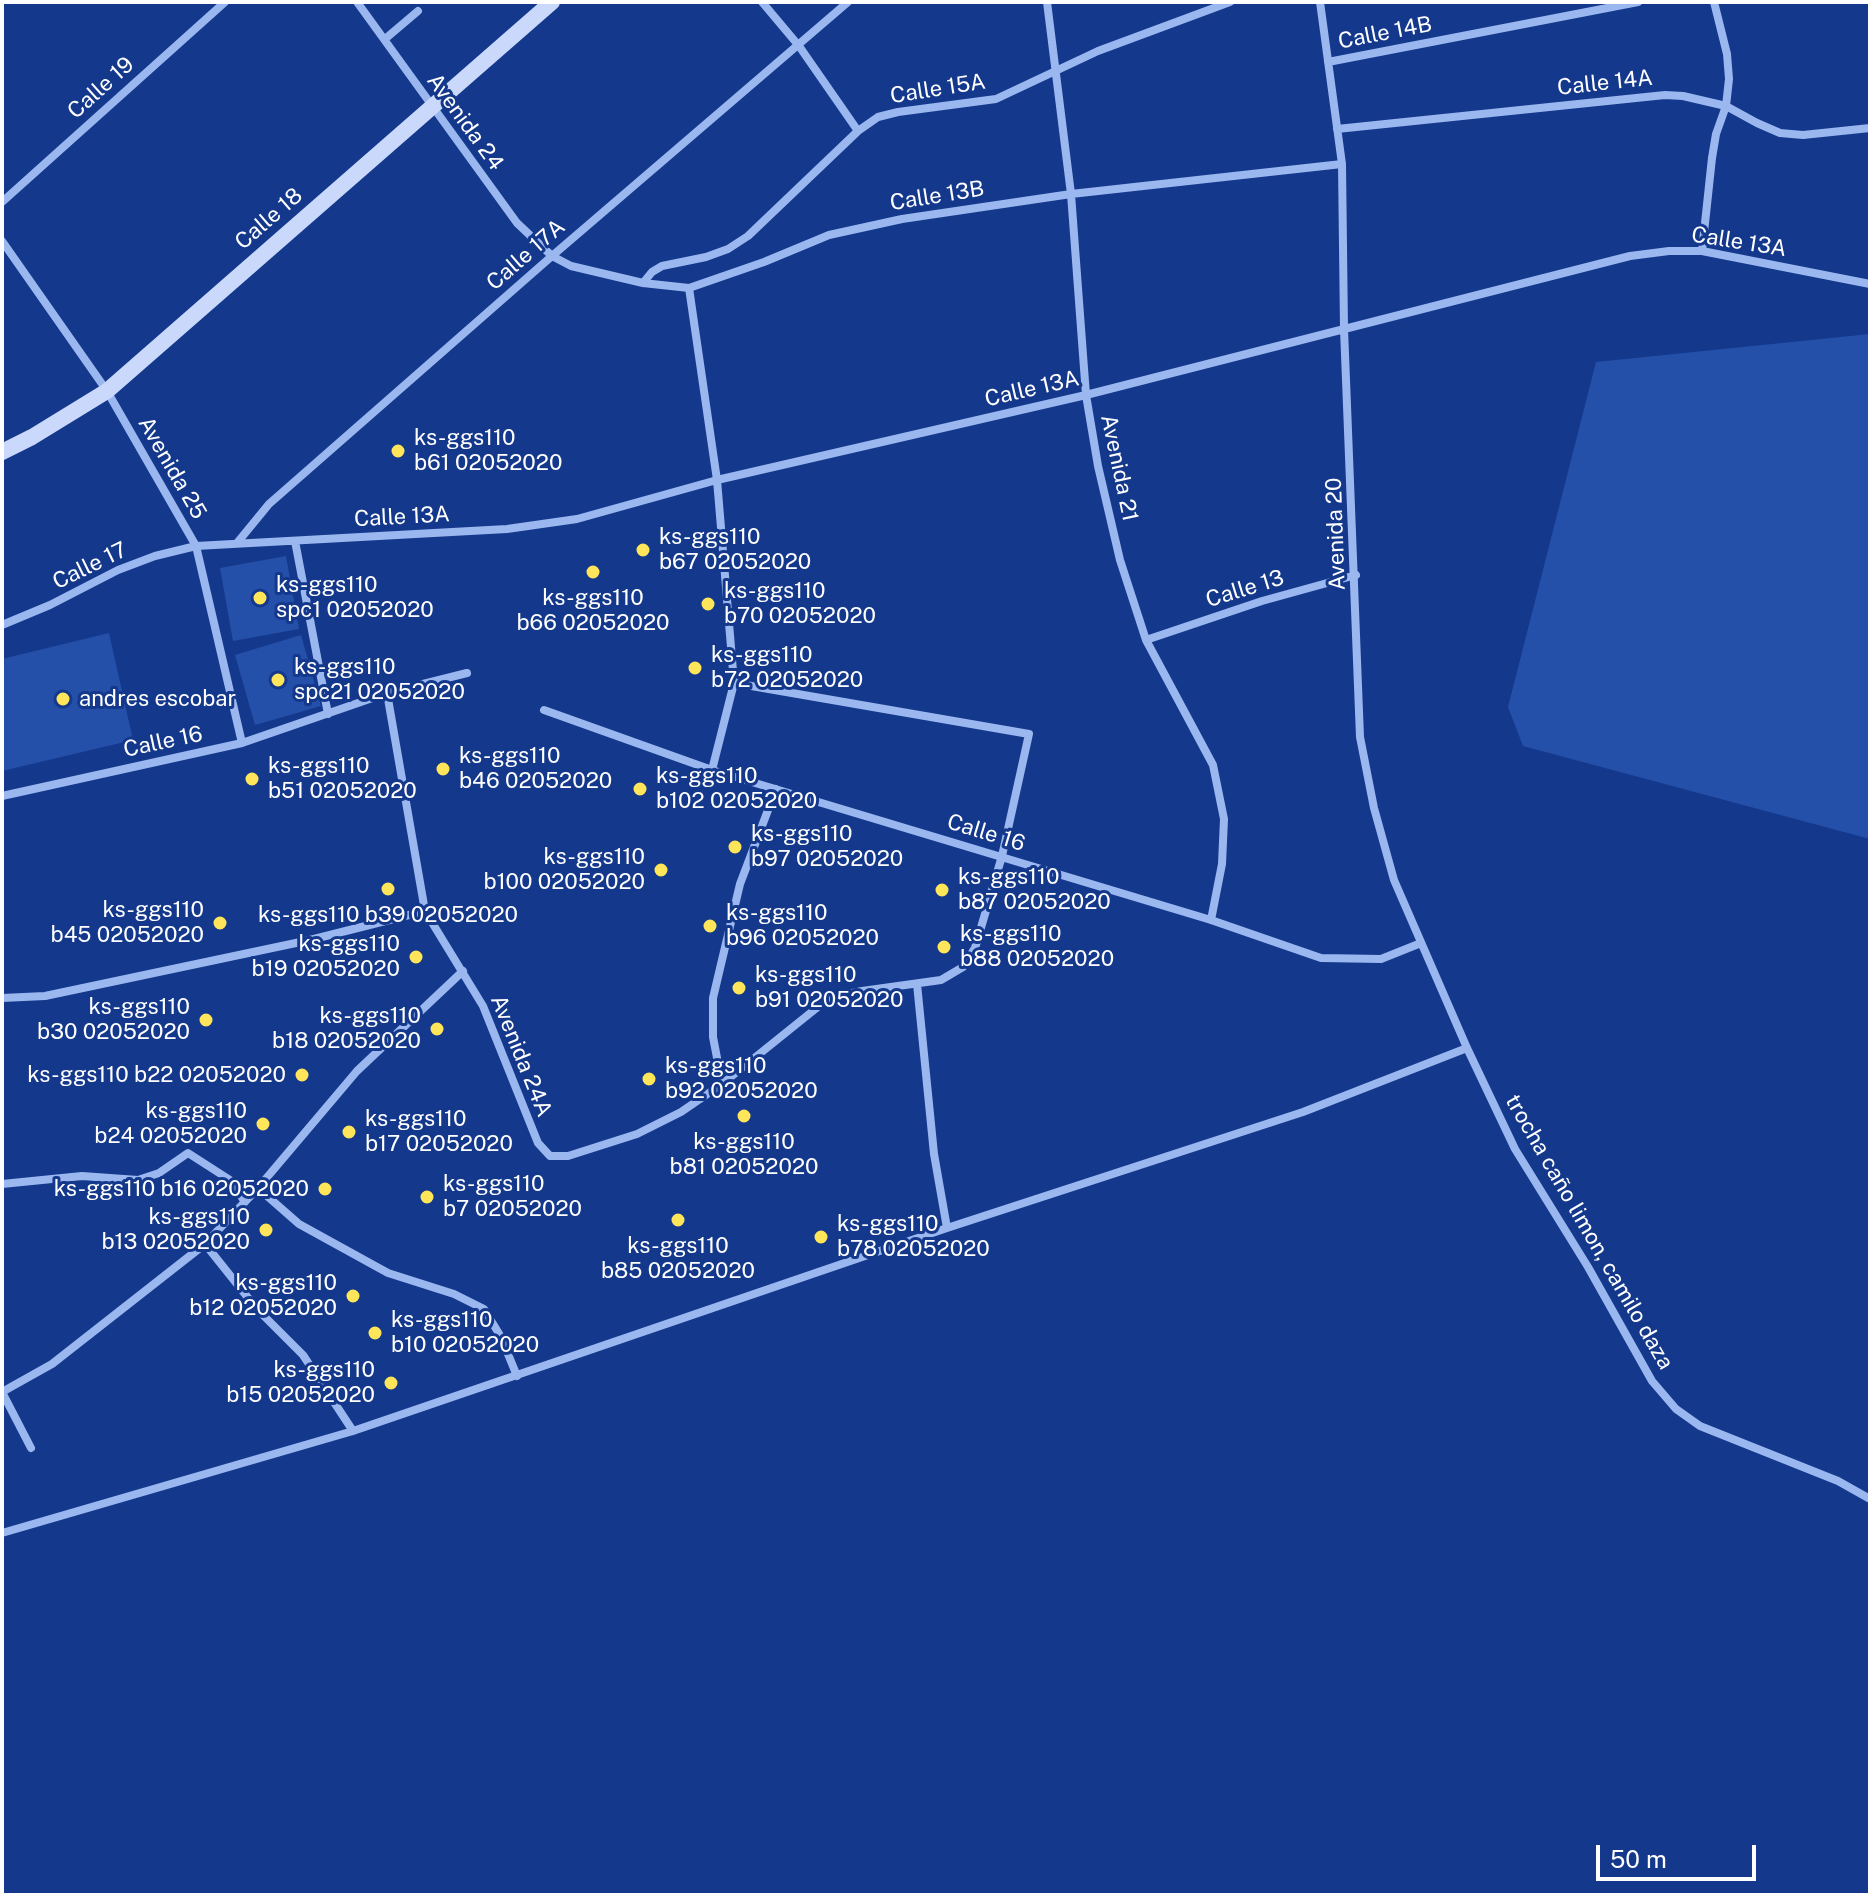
<!DOCTYPE html>
<html>
<head>
<meta charset="utf-8">
<style>
  body { margin:0 }
  #map { position:relative; width:1872px; height:1897px; overflow:hidden; background:#14388b; font-family:"Public Sans",sans-serif }
  canvas { display:block }
  .frame { position:absolute; inset:0; border:4px solid #fff; pointer-events:none }
  .scale { position:absolute; left:1596px; top:1845px; width:160px; height:36px; box-sizing:border-box; border:4px solid #fff; border-top:0; padding-left:10px; font-size:24px; line-height:28px; white-space:nowrap; color:#fff; -webkit-text-stroke:6px #14388b; paint-order:stroke }
</style>
</head>
<body>
<div id="map">
<canvas width="1872" height="1897"></canvas>
<div class="frame"></div>
<div class="scale">50 m</div>
</div>
<script>
const c = document.querySelector('canvas').getContext('2d');
c.lineJoin = 'round';
function fillPath(path, color) {
  c.fillStyle = color;
  c.fill(path, 'evenodd');
}
function poly(rows) {
  const path = new Path2D();
  for (const r of rows) {
    path.moveTo(r[0], r[1]);
    for (let i = 2; i < r.length; i += 2) path.lineTo(r[i], r[i + 1]);
  }
  return path;
}
function strokePath(path, color, width, dash) {
  c.strokeStyle = color;
  c.lineWidth = width;
  c.lineCap = dash ? 'butt' : 'round';
  c.setLineDash(dash || []);
  c.stroke(path);
}
function label(font, color, halo, rows, align = 'center') {
  c.font = font + ' "Public Sans",sans-serif';
  c.lineWidth = 6;
  c.setLineDash([]);
  c.textBaseline = 'middle';
  c.strokeStyle = halo;
  c.fillStyle = color;
  for (const [text, x, y, turn = 0] of rows) {
    c.save();
    c.translate(x, y);
    c.rotate((+turn || 0) * Math.PI / 180);
    c.textAlign = isNaN(turn) ? turn : align;
    if (halo) c.strokeText(text, 0, 0);
    c.fillText(text, 0, 0);
    c.restore();
  }
}
const green = poly([
  [1870,334,1870,839,1523,746,1508,707,1596,362],
  [286,556,299,629,233,641,220,568],
  [109,633,133,740,2,771,2,659],
  [301,635,321,706,255,725,235,655]
]);
const street = poly([
  [357,2,517,223,552,256,571,266,643,283,689,288,764,262,829,235,902,219,1071,194,1342,164],
  [762,2,799,46,858,131],
  [1047,2,1071,194,1086,395,1098,466,1120,560,1146,640,1213,765,1224,819,1222,864,1211,920],
  [1320,2,1342,164,1344,329,1360,737,1374,808,1394,880,1467,1048,1515,1149,1588,1267,1652,1381,1676,1409,1700,1426,1838,1481,1870,1499],
  [385,39,418,11],
  [1328,62,1638,2],
  [1337,129,1665,95,1683,96,1726,106,1757,123,1780,133,1803,135,1870,128],
  [2,202,225,2],
  [2,241,107,391,196,546,242,743],
  [1702,251,1712,158,1716,134,1726,106,1729,79,1727,54,1714,2],
  [643,283,652,272,662,266,706,257,728,249,748,236,858,131,878,117,898,112,996,99,1098,51,1230,2],
  [689,288,717,480,734,683,712,770],
  [295,541,328,714],
  [237,543,269,504,552,256,848,2],
  [2,625,50,605,118,570,155,556,196,546,507,529,577,519,717,480,1086,395,1630,256,1669,251,1702,251,1870,284],
  [1146,640,1262,601,1356,575],
  [387,693,425,911,483,1006,538,1143,550,1156,568,1156,637,1134,681,1112,722,1084,829,998,862,991,941,980,963,967,975,948,1002,856,1029,734,734,683],
  [544,710,712,770,1211,920,1321,958,1381,959,1421,943],
  [2,796,242,743,387,693,467,673],
  [917,984,934,1154,947,1228],
  [2,998,45,996,310,940,425,911],
  [722,1084,713,1037,713,998,740,884,776,789],
  [2,1184,82,1176,138,1180,159,1173,188,1153,230,1180,245,1202],
  [258,1188,299,1224,388,1273,454,1294,484,1309,501,1337,517,1376],
  [205,1244,257,1309,303,1355,353,1431],
  [2,1392,52,1364,205,1244,258,1188,357,1071,463,971],
  [2,1392,31,1448],
  [2,1533,353,1431,947,1228,1303,1112,1467,1048]
]);
const secondary = poly([
  [2,452,32,437,107,391,552,2]
]);
const markers = [
  [398,451,8,"#ffe55a"],
  [643,550,8,"#ffe55a"],
  [593,572,8,"#ffe55a"],
  [260,598,8,"#ffe55a"],
  [708,604,8,"#ffe55a"],
  [695,668,8,"#ffe55a"],
  [278,680,8,"#ffe55a"],
  [63,699,8,"#ffe55a"],
  [443,769,8,"#ffe55a"],
  [252,779,8,"#ffe55a"],
  [640,789,8,"#ffe55a"],
  [735,847,8,"#ffe55a"],
  [661,870,8,"#ffe55a"],
  [388,889,8,"#ffe55a"],
  [942,890,8,"#ffe55a"],
  [220,923,8,"#ffe55a"],
  [710,926,8,"#ffe55a"],
  [944,947,8,"#ffe55a"],
  [416,957,8,"#ffe55a"],
  [739,988,8,"#ffe55a"],
  [206,1020,8,"#ffe55a"],
  [437,1029,8,"#ffe55a"],
  [302,1075,8,"#ffe55a"],
  [649,1079,8,"#ffe55a"],
  [744,1116,8,"#ffe55a"],
  [263,1124,8,"#ffe55a"],
  [349,1132,8,"#ffe55a"],
  [325,1189,8,"#ffe55a"],
  [427,1197,8,"#ffe55a"],
  [678,1220,8,"#ffe55a"],
  [266,1230,8,"#ffe55a"],
  [821,1237,8,"#ffe55a"],
  [353,1296,8,"#ffe55a"],
  [375,1333,8,"#ffe55a"],
  [391,1383,8,"#ffe55a"]
];
const streetNames = [
  ["Calle 14B",1385,33,-11],
  ["Calle 14A",1605,83,-6],
  ["Calle 19",101,88,-42],
  ["Calle 15A",938,89,-9],
  ["Avenida 24",465,122,54],
  ["Calle 13B",937,196,-9],
  ["Calle 18",269,219,-41],
  ["Calle 13A",1739,242,9],
  ["Calle 17A",526,255,-41],
  ["Calle 13A",1032,389,-13],
  ["Avenida 25",172,468,60],
  ["Avenida 21",1119,468,78],
  ["Calle 13A",402,517,-3],
  ["Avenida 20",1336,534,-92],
  ["Calle 17",90,566,-26],
  ["Calle 13",1245,589,-17],
  ["Calle 16",163,742,-12],
  ["Calle 16",986,833,17],
  ["Avenida 24A",521,1056,68],
  ["trocha caño limon, camilo daza",1589,1232,60]
];
const poiNames = [
  ["ks-ggs110",414,438],
  ["b61 02052020",414,463],
  ["ks-ggs110",659,537],
  ["b67 02052020",659,562],
  ["ks-ggs110",276,585],
  ["spc1 02052020",276,610],
  ["ks-ggs110",724,591],
  ["b70 02052020",724,616],
  ["ks-ggs110",593,598,"center"],
  ["b66 02052020",593,623,"center"],
  ["ks-ggs110",711,655],
  ["b72 02052020",711,680],
  ["ks-ggs110",294,667],
  ["spc21 02052020",294,692],
  ["andres escobar",79,699],
  ["ks-ggs110",459,756],
  ["b46 02052020",459,781],
  ["ks-ggs110",268,766],
  ["b51 02052020",268,791],
  ["ks-ggs110",656,776],
  ["b102 02052020",656,801],
  ["ks-ggs110",751,834],
  ["b97 02052020",751,859],
  ["ks-ggs110",645,857,"right"],
  ["b100 02052020",645,882,"right"],
  ["ks-ggs110",958,877],
  ["b87 02052020",958,902],
  ["ks-ggs110",204,910,"right"],
  ["b45 02052020",204,935,"right"],
  ["ks-ggs110",726,913],
  ["b96 02052020",726,938],
  ["ks-ggs110 b39 02052020",388,915,"center"],
  ["ks-ggs110",960,934],
  ["b88 02052020",960,959],
  ["ks-ggs110",400,944,"right"],
  ["b19 02052020",400,969,"right"],
  ["ks-ggs110",755,975],
  ["b91 02052020",755,1000],
  ["ks-ggs110",190,1007,"right"],
  ["b30 02052020",190,1032,"right"],
  ["ks-ggs110",421,1016,"right"],
  ["b18 02052020",421,1041,"right"],
  ["ks-ggs110",665,1066],
  ["b92 02052020",665,1091],
  ["ks-ggs110 b22 02052020",286,1075,"right"],
  ["ks-ggs110",247,1111,"right"],
  ["b24 02052020",247,1136,"right"],
  ["ks-ggs110",365,1119],
  ["b17 02052020",365,1144],
  ["ks-ggs110",744,1142,"center"],
  ["b81 02052020",744,1167,"center"],
  ["ks-ggs110",443,1184],
  ["b7 02052020",443,1209],
  ["ks-ggs110 b16 02052020",309,1189,"right"],
  ["ks-ggs110",250,1217,"right"],
  ["b13 02052020",250,1242,"right"],
  ["ks-ggs110",837,1224],
  ["b78 02052020",837,1249],
  ["ks-ggs110",678,1246,"center"],
  ["b85 02052020",678,1271,"center"],
  ["ks-ggs110",337,1283,"right"],
  ["b12 02052020",337,1308,"right"],
  ["ks-ggs110",391,1320],
  ["b10 02052020",391,1345],
  ["ks-ggs110",375,1370,"right"],
  ["b15 02052020",375,1395,"right"]
];
fillPath(green, '#2550aa');
strokePath(street, '#9bb7f0', 8);
strokePath(secondary, '#c9d8fb', 16);
for (const [x, y, r, color] of markers) {
  const dot = new Path2D();
  dot.arc(x, y, r, 0, 2 * Math.PI);
  c.fillStyle = color;
  c.fill(dot);
  strokePath(dot, '#14388b', 3);
}
label('22px', '#fff', '#14388b', streetNames);
label('22px', '#fff', '#14388b', poiNames, 'left');
</script>
</body>
</html>
